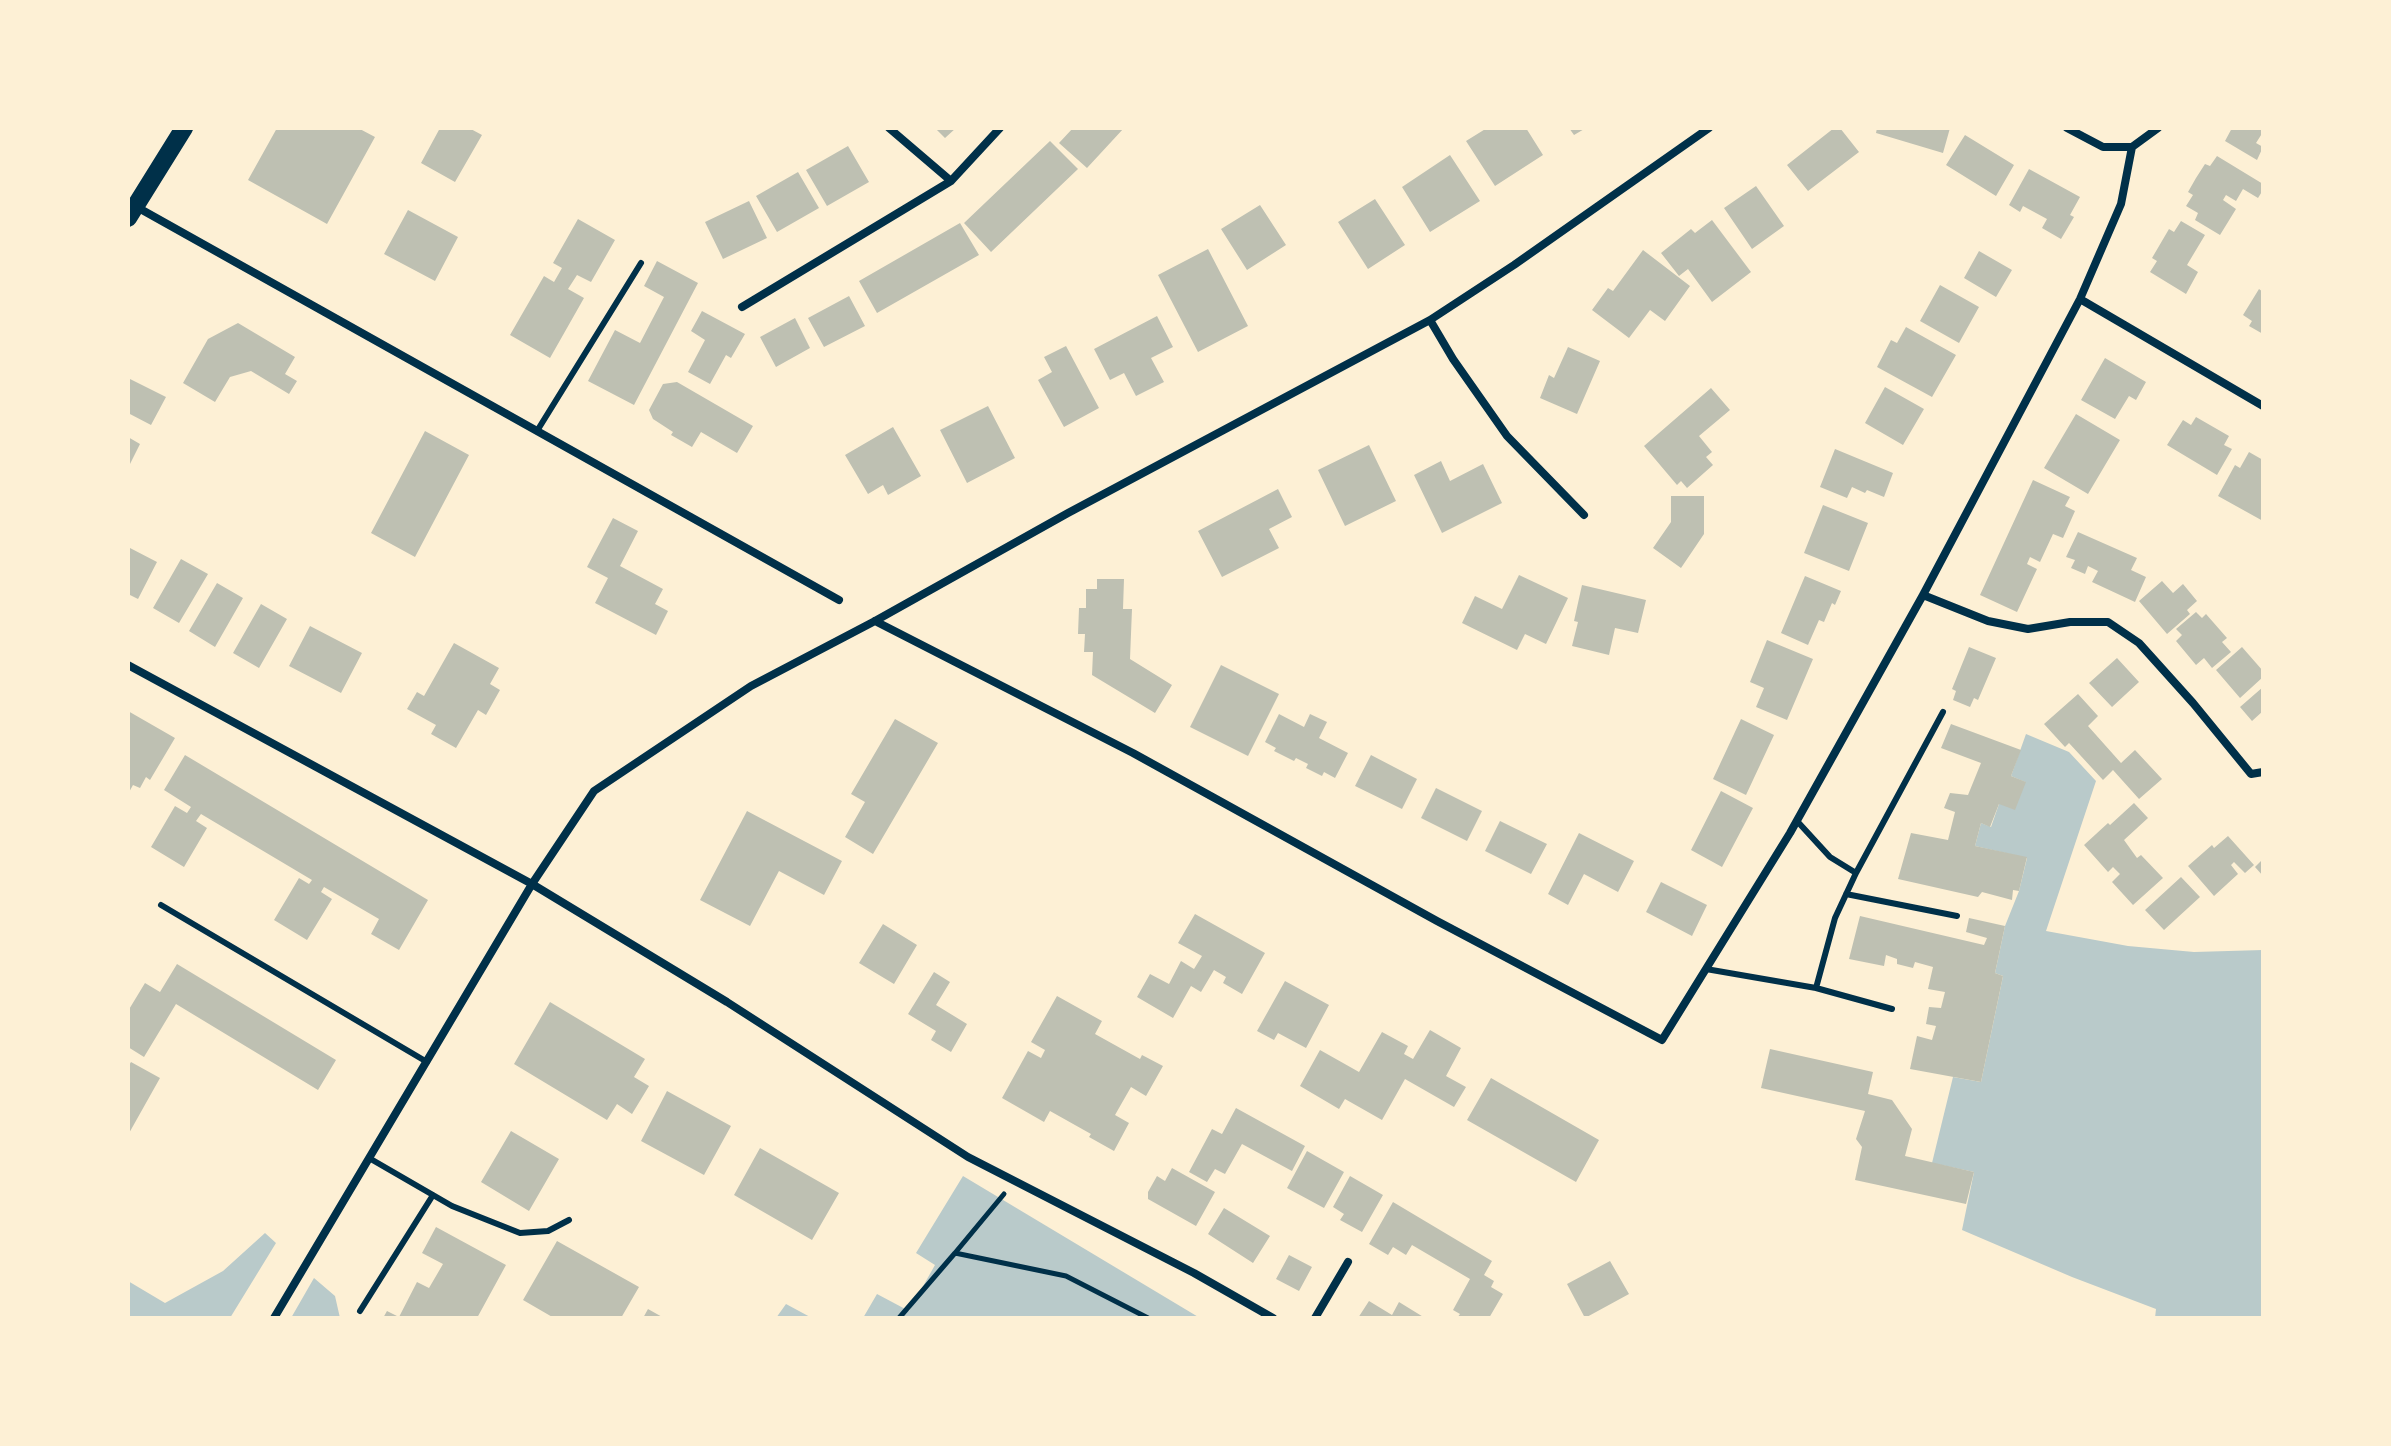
<!DOCTYPE html>
<html>
<head>
<meta charset="utf-8">
<style>
  body { margin:0 }
  #map { position:relative; width:2391px; height:1446px; overflow:hidden; background:#fdf0d5; font-family:"IBM Plex Serif",serif }
  canvas { display:block }
  .frame { position:absolute; inset:0; border:130px solid #fdf0d5; pointer-events:none }
</style>
</head>
<body>
<div id="map">
<canvas width="2391" height="1446"></canvas>
<div class="frame"></div>
</div>
<script>
const c = document.querySelector('canvas').getContext('2d');
c.lineJoin = 'round';
function fillPath(path, color) {
  c.fillStyle = color;
  c.fill(path, 'evenodd');
}
function poly(rows) {
  const path = new Path2D();
  for (const r of rows) {
    path.moveTo(r[0], r[1]);
    for (let i = 2; i < r.length; i += 2) path.lineTo(r[i], r[i + 1]);
  }
  return path;
}
function strokePath(path, color, width, dash) {
  c.strokeStyle = color;
  c.lineWidth = width;
  c.lineCap = dash ? 'butt' : 'round';
  c.setLineDash(dash || []);
  c.stroke(path);
}
const green = poly([
  [2026,734,2069,752,2096,781,2046,931,2128,946,2194,952,2263,950,2263,1318,2155,1318,2156,1309,2072,1277,1962,1230,1974,1172,1932,1163,1953,1077,1981,1082,2003,976,1995,973,2005,926,2019,891,2027,858,1975,846,1981,823,1991,827,1999,804,2025,782,2011,776],
  [963,1176,1200,1318,863,1318,877,1294,909,1311,935,1265,916,1253],
  [265,1233,276,1243,230,1318,128,1318,128,1281,165,1303,223,1271],
  [314,1278,335,1296,340,1318,291,1318],
  [786,1304,812,1318,776,1318]
]);
const building = poly([
  [277,128,358,128,375,137,327,224,248,180],
  [440,128,469,128,482,135,455,182,421,163],
  [935,128,956,128,945,138],
  [1073,128,1124,128,1087,168,1059,143],
  [1487,128,1526,128,1543,155,1495,186,1466,141],
  [1569,128,1586,128,1574,135],
  [1834,128,1840,128,1859,152,1808,191,1787,165],
  [1877,128,1950,128,1943,153,1876,133],
  [2232,128,2263,128,2263,132,2256,143,2263,147,2257,160,2225,141],
  [1965,135,2014,165,1996,196,1946,165],
  [1050,141,1078,169,991,252,964,223],
  [848,146,869,182,827,206,806,170],
  [1450,155,1480,201,1430,232,1402,187],
  [2217,156,2263,184,2263,190,2258,198,2243,189,2236,201,2226,195,2223,200,2236,209,2220,235,2195,220,2198,213,2186,206,2193,195,2188,192,2196,178,2205,164,2210,166],
  [2029,169,2080,197,2070,215,2074,217,2061,239,2042,228,2047,219,2023,206,2020,212,2009,205],
  [798,172,819,208,777,232,756,196],
  [1756,186,1784,226,1752,249,1724,208],
  [1375,199,1405,245,1368,269,1338,222],
  [749,201,767,238,723,259,705,222],
  [1260,205,1286,245,1247,270,1221,229],
  [408,210,458,237,435,281,384,254],
  [578,219,615,240,591,282,577,275,568,289,584,298,550,358,510,335,544,276,554,282,562,268,553,263],
  [1712,220,1751,272,1712,302,1688,269,1679,276,1661,253,1691,229,1695,233],
  [2181,221,2205,235,2187,265,2198,272,2186,294,2150,272,2157,261,2152,258,2169,229,2174,232],
  [960,223,979,255,877,313,859,281],
  [1208,249,1248,326,1198,352,1158,275],
  [1643,250,1690,286,1665,321,1650,310,1629,338,1592,310,1608,288,1613,291],
  [1979,251,2012,270,1996,297,1964,278],
  [657,261,698,283,634,405,588,381,615,330,640,343,664,297,644,286],
  [1940,285,1979,307,1959,343,1920,321],
  [2259,289,2263,292,2263,334,2249,326,2252,321,2243,315],
  [849,296,865,326,824,347,808,318],
  [702,311,745,334,731,358,726,355,710,384,688,372,705,340,691,331],
  [1157,316,1173,347,1151,358,1164,382,1136,396,1124,373,1110,380,1094,349],
  [795,318,810,348,776,367,760,337],
  [238,323,295,357,285,374,297,381,289,394,251,371,230,377,215,402,183,383,208,339],
  [1906,327,1956,355,1932,397,1877,367,1891,340,1897,343],
  [1066,346,1099,408,1064,427,1038,380,1052,372,1044,357],
  [1568,347,1600,361,1577,414,1540,398,1549,375,1554,378],
  [2105,358,2146,382,2136,400,2129,396,2115,419,2081,400],
  [128,378,166,397,151,425,128,413],
  [677,382,753,426,737,453,701,432,692,447,671,435,673,432,653,419,649,410,663,384],
  [1885,387,1924,409,1903,445,1865,423],
  [1711,388,1730,410,1699,436,1712,452,1706,457,1713,465,1687,488,1681,481,1677,485,1644,446],
  [988,406,1015,458,967,483,940,430],
  [2076,414,2120,440,2088,494,2044,468],
  [2196,417,2229,436,2224,445,2232,449,2217,475,2167,445,2183,420,2191,425],
  [893,427,921,476,888,495,883,485,868,494,845,455],
  [425,431,469,455,415,557,371,533],
  [128,437,140,444,128,468],
  [1369,445,1396,501,1345,526,1318,470],
  [1835,449,1893,473,1884,497,1867,490,1865,493,1852,487,1847,498,1820,487],
  [2249,452,2263,460,2263,521,2218,496,2235,465,2240,468],
  [1441,461,1450,481,1483,464,1502,503,1442,533,1414,475],
  [2033,480,2070,497,2065,506,2075,511,2063,538,2053,534,2040,562,2030,557,2027,564,2037,569,2017,612,1980,595],
  [1278,489,1292,517,1269,529,1279,548,1222,577,1198,531],
  [1671,496,1704,496,1704,534,1681,568,1653,548,1671,522],
  [1823,505,1868,523,1849,571,1804,553],
  [613,518,638,531,620,566,663,589,655,604,668,611,656,635,595,603,608,578,587,567],
  [2078,532,2137,558,2131,570,2146,577,2135,602,2092,582,2098,571,2088,566,2085,574,2071,568,2075,560,2066,557],
  [130,548,157,562,138,599,128,594],
  [181,559,208,574,179,623,153,608],
  [1519,575,1568,598,1546,644,1525,634,1517,650,1462,623,1475,596,1502,609],
  [1805,576,1841,591,1835,605,1832,603,1824,622,1819,620,1808,645,1781,633],
  [1097,579,1124,579,1123,609,1132,609,1130,659,1172,685,1155,713,1092,675,1093,652,1084,652,1085,634,1078,634,1079,608,1086,608,1086,589,1097,589],
  [2162,581,2173,593,2183,584,2197,601,2187,610,2190,614,2167,634,2139,601],
  [217,583,243,598,215,647,189,631],
  [1582,585,1646,600,1638,633,1615,628,1609,655,1572,646,1578,622,1574,621],
  [261,604,287,619,259,668,233,653],
  [2196,612,2202,618,2206,614,2227,638,2222,642,2231,652,2212,668,2204,658,2196,665,2176,641,2182,635,2176,629],
  [310,626,362,653,341,693,289,666],
  [1767,640,1813,659,1787,720,1756,707,1764,688,1750,682],
  [454,643,499,668,490,684,500,690,486,715,478,710,456,748,431,734,436,725,407,709,417,692,424,696],
  [1969,647,1996,658,1978,700,1974,698,1970,707,1953,700,1956,691,1952,689],
  [2242,647,2263,671,2263,677,2240,698,2216,670],
  [2117,658,2139,682,2112,707,2089,683],
  [1221,665,1279,694,1248,756,1190,727],
  [2263,687,2263,711,2252,721,2240,707],
  [2078,694,2098,716,2088,726,2121,763,2135,750,2162,779,2139,799,2113,770,2103,780,2069,743,2065,747,2044,724],
  [128,711,175,738,150,780,146,777,140,788,133,785,128,794],
  [1279,714,1304,727,1310,714,1327,722,1319,738,1348,753,1335,778,1324,772,1322,776,1306,768,1308,764,1296,758,1294,761,1274,751,1276,748,1265,742],
  [895,719,938,743,873,854,845,837,865,802,851,794],
  [1741,719,1774,735,1746,795,1713,779],
  [1951,724,2021,750,2011,776,2026,782,2015,810,1999,804,1990,827,1981,823,1975,846,2027,857,2019,891,2013,890,2012,900,1982,892,1978,897,1898,879,1911,833,1948,840,1955,812,1944,808,1950,793,1968,795,1981,763,1941,748],
  [185,755,428,900,399,950,371,934,379,919,324,887,321,892,332,899,307,940,274,920,299,878,309,884,312,880,201,814,196,821,207,828,184,867,151,847,175,806,187,813,191,807,164,790],
  [1371,755,1417,779,1402,809,1355,786],
  [1436,788,1482,811,1467,841,1421,818],
  [1721,791,1753,808,1722,867,1691,850],
  [2134,803,2148,818,2124,840,2137,858,2141,855,2163,878,2133,905,2112,882,2120,874,2113,867,2108,872,2084,845,2108,823,2110,825],
  [747,811,842,861,824,895,779,871,750,926,700,900],
  [1500,821,1547,844,1531,874,1485,851],
  [1579,833,1634,861,1618,892,1584,874,1568,905,1548,894],
  [2228,836,2254,865,2245,873,2234,862,2231,865,2238,874,2214,896,2188,866,2212,845,2214,848],
  [2263,859,2263,876,2255,867],
  [2181,877,2200,897,2164,930,2145,910],
  [1661,882,1707,905,1692,936,1646,912],
  [1195,914,1265,953,1242,994,1223,983,1226,977,1214,970,1201,992,1191,986,1173,1018,1137,997,1150,974,1169,984,1181,961,1194,969,1202,956,1178,943],
  [1860,916,1984,945,1987,938,1966,932,1969,918,2005,926,1995,973,2003,976,1981,1082,1910,1069,1917,1036,1932,1040,1936,1026,1926,1024,1929,1007,1941,1008,1945,992,1928,989,1933,967,1915,962,1913,968,1897,964,1897,959,1886,955,1884,966,1849,959],
  [883,924,917,945,894,984,859,963],
  [177,964,336,1060,318,1090,176,1004,144,1057,128,1047,128,1011,145,983,160,992],
  [934,972,950,982,936,1005,967,1024,951,1052,931,1040,936,1031,908,1014],
  [1285,981,1329,1005,1306,1048,1278,1033,1274,1040,1257,1031],
  [1057,996,1102,1021,1095,1034,1140,1059,1142,1055,1163,1066,1146,1096,1131,1087,1115,1115,1129,1123,1114,1151,1089,1137,1091,1134,1050,1111,1044,1122,1002,1098,1028,1051,1041,1058,1045,1050,1031,1042],
  [550,1002,645,1059,634,1077,649,1086,632,1114,617,1104,607,1120,514,1064],
  [1430,1030,1461,1048,1446,1076,1466,1087,1454,1107,1405,1079,1382,1120,1345,1099,1339,1109,1300,1086,1320,1050,1359,1072,1382,1032,1408,1046,1404,1054,1413,1059],
  [1770,1049,1873,1072,1868,1094,1892,1100,1912,1129,1905,1156,1974,1172,1966,1204,1855,1180,1862,1147,1856,1139,1865,1111,1761,1088],
  [131,1062,160,1078,128,1135,128,1067],
  [1491,1078,1599,1140,1576,1182,1467,1120],
  [667,1091,731,1126,704,1175,641,1141],
  [1236,1108,1305,1146,1292,1171,1242,1144,1225,1174,1215,1169,1207,1182,1189,1172,1212,1129,1222,1134],
  [511,1131,559,1159,529,1211,481,1182],
  [760,1148,839,1193,812,1240,734,1195],
  [1307,1151,1344,1172,1324,1208,1287,1188],
  [1172,1168,1215,1192,1196,1226,1148,1199,1148,1192,1157,1176,1165,1181],
  [1350,1176,1383,1195,1362,1232,1340,1220,1344,1214,1333,1207],
  [1393,1202,1492,1261,1484,1275,1494,1281,1491,1287,1503,1294,1489,1318,1457,1318,1460,1314,1453,1310,1470,1279,1412,1245,1406,1255,1393,1247,1388,1255,1369,1244],
  [1224,1208,1270,1236,1253,1263,1208,1234],
  [436,1227,506,1265,477,1318,383,1318,387,1311,399,1317,417,1282,429,1288,443,1264,422,1253],
  [557,1241,639,1287,621,1318,554,1318,523,1300],
  [1289,1255,1312,1267,1299,1291,1276,1279],
  [1610,1261,1629,1294,1585,1318,1567,1284],
  [1369,1301,1392,1315,1399,1302,1425,1318,1358,1318],
  [648,1309,664,1318,643,1318]
]);
const path = poly([
  [955,1253,1004,1194],
  [899,1318,955,1253,1066,1276,1148,1318]
]);
const service = poly([
  [537,431,641,263],
  [1856,873,1943,712],
  [1846,894,1957,916],
  [161,905,427,1062],
  [1706,969,1816,988,1835,918,1856,873,1830,857,1797,821],
  [1816,988,1892,1009],
  [369,1158,452,1206,520,1233,548,1231,569,1220],
  [360,1311,433,1195]
]);
const minor = poly([
  [889,128,951,181],
  [2067,128,2103,147,2132,147],
  [135,206,839,600],
  [2080,299,2263,406],
  [742,307,951,181,1000,128],
  [1430,320,1453,359,1507,436,1584,515],
  [1923,595,1988,621,2028,629,2070,622,2108,622,2139,643,2193,703,2251,774,2263,772],
  [875,621,1133,753,1437,921,1662,1040,1790,833,1923,595,2080,299,2121,204,2132,147,2158,128],
  [128,665,532,884,727,1002,968,1157,1194,1273,1273,1318],
  [274,1318,532,884,594,791,751,686,875,621,1068,513,1430,320,1514,265,1709,128],
  [1315,1318,1348,1262]
]);
const primary = poly([
  [128,218,184,128]
]);
fillPath(green, '#b9caca');
fillPath(building, '#bec0b2');
strokePath(path, '#003049', 5);
strokePath(service, '#003049', 6);
strokePath(minor, '#003049', 8);
strokePath(primary, '#003049', 18);
</script>
</body>
</html>
